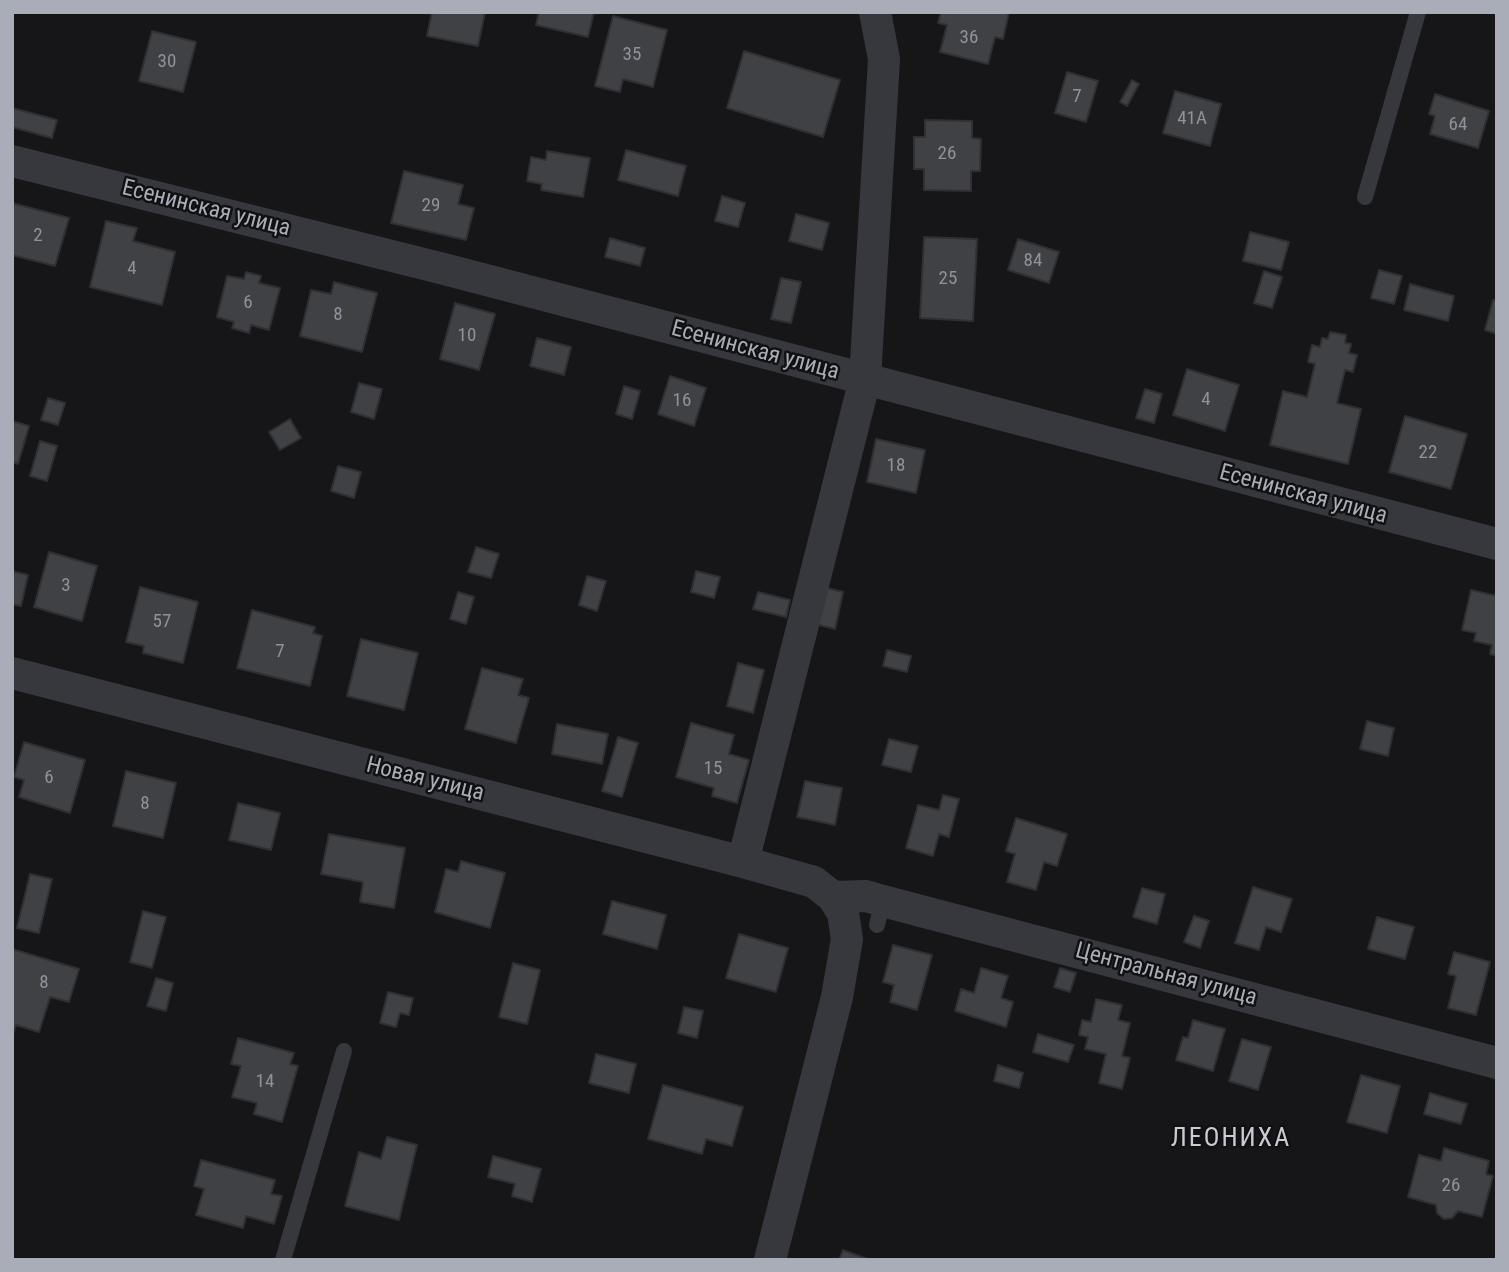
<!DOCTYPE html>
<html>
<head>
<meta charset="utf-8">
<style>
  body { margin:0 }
  #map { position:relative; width:1509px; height:1272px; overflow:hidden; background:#161618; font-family:"Roboto Condensed",sans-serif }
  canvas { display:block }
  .frame { position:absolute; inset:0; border:14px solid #a8adb8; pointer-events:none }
</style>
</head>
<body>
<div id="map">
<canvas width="1509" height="1272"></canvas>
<div class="frame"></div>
</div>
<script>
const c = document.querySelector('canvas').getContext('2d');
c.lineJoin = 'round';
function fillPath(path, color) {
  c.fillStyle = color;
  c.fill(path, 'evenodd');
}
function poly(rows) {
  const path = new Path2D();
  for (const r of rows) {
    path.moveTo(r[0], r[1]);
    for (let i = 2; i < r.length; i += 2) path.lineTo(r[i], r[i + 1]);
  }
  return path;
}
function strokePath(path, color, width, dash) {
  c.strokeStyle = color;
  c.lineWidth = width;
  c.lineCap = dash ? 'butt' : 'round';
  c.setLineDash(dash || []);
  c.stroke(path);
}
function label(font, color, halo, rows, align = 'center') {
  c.font = font + ' "Roboto Condensed",sans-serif';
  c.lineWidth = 5;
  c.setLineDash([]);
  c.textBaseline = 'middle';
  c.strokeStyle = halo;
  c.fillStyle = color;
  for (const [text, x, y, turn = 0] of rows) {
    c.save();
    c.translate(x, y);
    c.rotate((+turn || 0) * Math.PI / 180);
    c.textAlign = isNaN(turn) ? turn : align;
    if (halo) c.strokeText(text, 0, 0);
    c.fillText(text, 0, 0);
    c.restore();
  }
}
const building = poly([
  [432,12,485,12,478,46,427,36,432,12],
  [539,12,594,12,588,37,536,25,539,12],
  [941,12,1009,12,1003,39,995,37,988,64,940,52,947,25,938,23,941,12],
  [613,16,667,30,653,87,623,79,620,92,595,86,613,16],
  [152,31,196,42,183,92,139,81,152,31],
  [744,51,840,80,823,137,727,108,744,51],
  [1067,72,1098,81,1086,122,1055,113,1067,72],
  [1132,80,1139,84,1127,106,1120,102,1132,80],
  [1175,91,1221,104,1210,146,1163,133,1175,91],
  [1435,94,1489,111,1478,148,1430,134,1435,116,1429,114,1435,94],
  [12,108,57,120,52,138,12,127,12,108],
  [925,120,972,121,972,138,981,139,980,171,971,171,971,191,924,190,924,169,914,169,914,137,925,137,925,120],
  [626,150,686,166,678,196,618,180,626,150],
  [547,151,590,158,583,197,541,190,542,184,527,181,531,157,546,160,547,151],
  [404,171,463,185,458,204,474,208,466,240,391,223,404,171],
  [722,196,745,203,738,227,715,221,722,196],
  [12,203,69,218,55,266,12,255,12,203],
  [796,214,829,223,822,250,789,241,796,214],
  [106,221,137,228,133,241,175,252,162,305,90,287,106,221],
  [1250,232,1289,242,1281,270,1243,261,1250,232],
  [924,237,977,239,973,321,920,318,924,237],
  [610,238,645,248,640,266,605,257,610,238],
  [1018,239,1059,252,1049,283,1008,270,1018,239],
  [1379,270,1402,276,1394,304,1371,298,1379,270],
  [1264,271,1282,277,1272,308,1254,303,1264,271],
  [246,272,261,276,259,283,280,288,269,330,251,325,249,333,232,328,234,322,217,317,227,276,244,279,246,272],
  [781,278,801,282,791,323,771,319,781,278],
  [334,282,377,293,362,352,300,336,311,290,331,294,334,282],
  [1410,284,1454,296,1448,321,1404,310,1410,284],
  [1493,300,1497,301,1497,334,1485,330,1493,300],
  [455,303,495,314,479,370,440,359,455,303],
  [1330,332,1346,335,1345,343,1351,344,1349,353,1357,355,1353,372,1345,370,1337,403,1361,409,1348,464,1270,445,1283,391,1307,397,1315,364,1308,362,1312,345,1320,347,1322,338,1328,339,1330,332],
  [537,338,571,347,564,375,530,366,537,338],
  [1187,369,1239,385,1225,431,1173,415,1187,369],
  [670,376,706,388,694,426,658,414,670,376],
  [359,383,382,389,374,419,351,412,359,383],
  [624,386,640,391,632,419,616,414,624,386],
  [1145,389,1162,394,1154,423,1136,418,1145,389],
  [48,398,65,403,58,425,41,420,48,398],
  [1405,416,1467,434,1451,489,1389,472,1405,416],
  [290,419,301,438,280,450,269,432,290,419],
  [12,421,29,426,18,464,12,462,12,421],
  [876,439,925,450,916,493,867,482,876,439],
  [40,441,57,446,47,481,30,476,40,441],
  [338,466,361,472,354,498,331,491,338,466],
  [476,547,499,554,491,578,468,572,476,547],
  [49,552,97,566,82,621,34,607,49,552],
  [12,571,28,575,21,606,12,604,12,571],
  [696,571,720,577,714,598,691,592,696,571],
  [587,576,606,581,597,611,579,605,587,576],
  [140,587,198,602,183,663,143,653,144,646,126,642,140,587],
  [823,587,843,592,835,629,815,624,823,587],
  [1471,590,1497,596,1497,656,1490,654,1492,645,1474,641,1476,633,1462,630,1471,590],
  [458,592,474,597,466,624,450,619,458,592],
  [758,592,790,600,786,617,753,609,758,592],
  [252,610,315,627,313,633,322,636,310,686,237,668,252,610],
  [361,639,418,653,404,710,347,696,361,639],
  [887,650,911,656,907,672,883,666,887,650],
  [738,663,764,670,753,713,727,706,738,663],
  [482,668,523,679,518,695,529,698,516,743,465,729,482,668],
  [1367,721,1394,728,1388,756,1360,749,1367,721],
  [691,723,734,735,729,754,749,760,737,803,712,796,714,788,676,777,691,723],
  [557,724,608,734,602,764,552,754,557,724],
  [618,737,638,743,622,797,602,791,618,737],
  [889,739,918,746,911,772,882,765,889,739],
  [24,742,85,760,70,813,19,797,24,780,14,777,24,742],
  [126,771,176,783,163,838,113,826,126,771],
  [805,781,842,788,835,825,797,817,805,781],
  [943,795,959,799,949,837,939,834,933,856,906,848,918,805,939,810,943,795],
  [238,803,280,813,271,850,229,840,238,803],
  [1016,818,1067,834,1057,866,1044,862,1036,890,1007,882,1015,854,1006,851,1016,818],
  [329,834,405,848,394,908,360,902,363,882,321,874,329,834],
  [461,861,505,873,490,928,435,912,446,869,458,872,461,861],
  [30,874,52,879,39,933,17,928,30,874],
  [1253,887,1292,899,1281,932,1266,927,1259,950,1235,943,1253,887],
  [1142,888,1165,894,1157,924,1133,917,1142,888],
  [612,901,666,915,657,949,603,934,612,901],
  [143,911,166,917,152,968,130,962,143,911],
  [1194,916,1209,921,1200,948,1184,942,1194,916],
  [1377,917,1414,927,1405,959,1368,949,1377,917],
  [739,934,788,948,776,992,726,978,739,934],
  [893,945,932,955,917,1010,890,1002,894,985,883,982,893,945],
  [12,949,79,969,69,1002,50,997,39,1032,16,1025,12,1037,12,949],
  [1454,952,1490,962,1476,1015,1448,1008,1456,976,1448,974,1454,952],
  [513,963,540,970,527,1024,499,1017,513,963],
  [981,968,1008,976,1001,998,1013,1002,1006,1027,955,1011,961,989,974,993,981,968],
  [1060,968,1076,973,1070,992,1054,987,1060,968],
  [156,978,173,983,166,1011,147,1006,156,978],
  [388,992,413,998,409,1015,400,1013,396,1027,380,1023,388,992],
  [1096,999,1122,1005,1118,1020,1130,1023,1122,1056,1130,1058,1122,1089,1099,1083,1106,1054,1085,1049,1088,1037,1079,1035,1082,1020,1091,1022,1096,999],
  [684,1007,703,1011,697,1038,678,1033,684,1007],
  [1193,1020,1225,1029,1213,1071,1176,1060,1183,1037,1188,1038,1193,1020],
  [1038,1034,1074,1045,1068,1062,1033,1052,1038,1034],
  [238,1038,294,1053,290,1064,298,1066,282,1122,254,1114,257,1103,232,1097,241,1066,231,1064,238,1038],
  [1242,1039,1271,1047,1258,1090,1229,1081,1242,1039],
  [596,1054,636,1064,629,1093,589,1083,596,1054],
  [998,1065,1023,1073,1019,1088,994,1081,998,1065],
  [1361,1075,1400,1086,1387,1133,1347,1122,1361,1075],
  [663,1085,743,1107,732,1146,706,1139,702,1154,648,1139,663,1085],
  [1430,1093,1467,1104,1461,1124,1424,1114,1430,1093],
  [387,1137,417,1145,399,1220,345,1206,359,1152,381,1159,387,1137],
  [1444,1148,1489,1161,1486,1174,1493,1176,1482,1217,1458,1211,1452,1218,1444,1219,1437,1213,1436,1205,1408,1197,1419,1155,1441,1161,1444,1148],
  [493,1156,541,1169,532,1202,512,1196,515,1184,488,1177,493,1156],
  [201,1160,275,1180,271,1194,282,1196,274,1224,246,1216,243,1228,196,1215,204,1189,194,1186,201,1160],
  [843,1250,870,1260,839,1260,843,1250]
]);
const service = poly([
  [1365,197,1418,12],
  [877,925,883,901],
  [283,1260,344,1051]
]);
const minor = poly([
  [12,161,444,269,1497,544],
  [12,673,743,862,814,882,833,897,843,913,847,939,837,997,770,1260],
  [743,862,865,379,884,59,875,12],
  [833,897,866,896,883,901,1497,1063]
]);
const numberNames = [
  ["36",969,38],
  ["35",632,55],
  ["30",167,62],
  ["7",1077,97],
  ["41А",1192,119],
  ["64",1458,125],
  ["26",947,154],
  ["29",431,206],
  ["2",38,236],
  ["84",1033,261],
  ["4",132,269],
  ["25",948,279],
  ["6",248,303],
  ["8",338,315],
  ["10",467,336],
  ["4",1206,400],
  ["16",682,401],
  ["22",1428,453],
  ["18",896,466],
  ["3",66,586],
  ["57",162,622],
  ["7",280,652],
  ["15",713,769],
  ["6",49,778],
  ["8",145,804],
  ["8",44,983],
  ["14",265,1082],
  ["26",1451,1186]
];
const streetNames = [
  ["Есенинская улица",206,209,14],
  ["Есенинская улица",755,351,15],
  ["Есенинская улица",1303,495,15],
  ["Новая улица",425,780,14],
  ["Центральная улица",1166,975,15]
];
const quarterNames = [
  ["ЛЕОНИХА",1231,1139]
];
fillPath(building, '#404145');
strokePath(building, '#303034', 2);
strokePath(service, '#37383d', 16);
strokePath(minor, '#37383d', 32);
label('19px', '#8e929b', null, numberNames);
label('23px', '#a8adb8', '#111113', streetNames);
c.letterSpacing = '2px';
label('26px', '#c9ccd4', '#111113', quarterNames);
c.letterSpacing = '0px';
</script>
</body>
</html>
